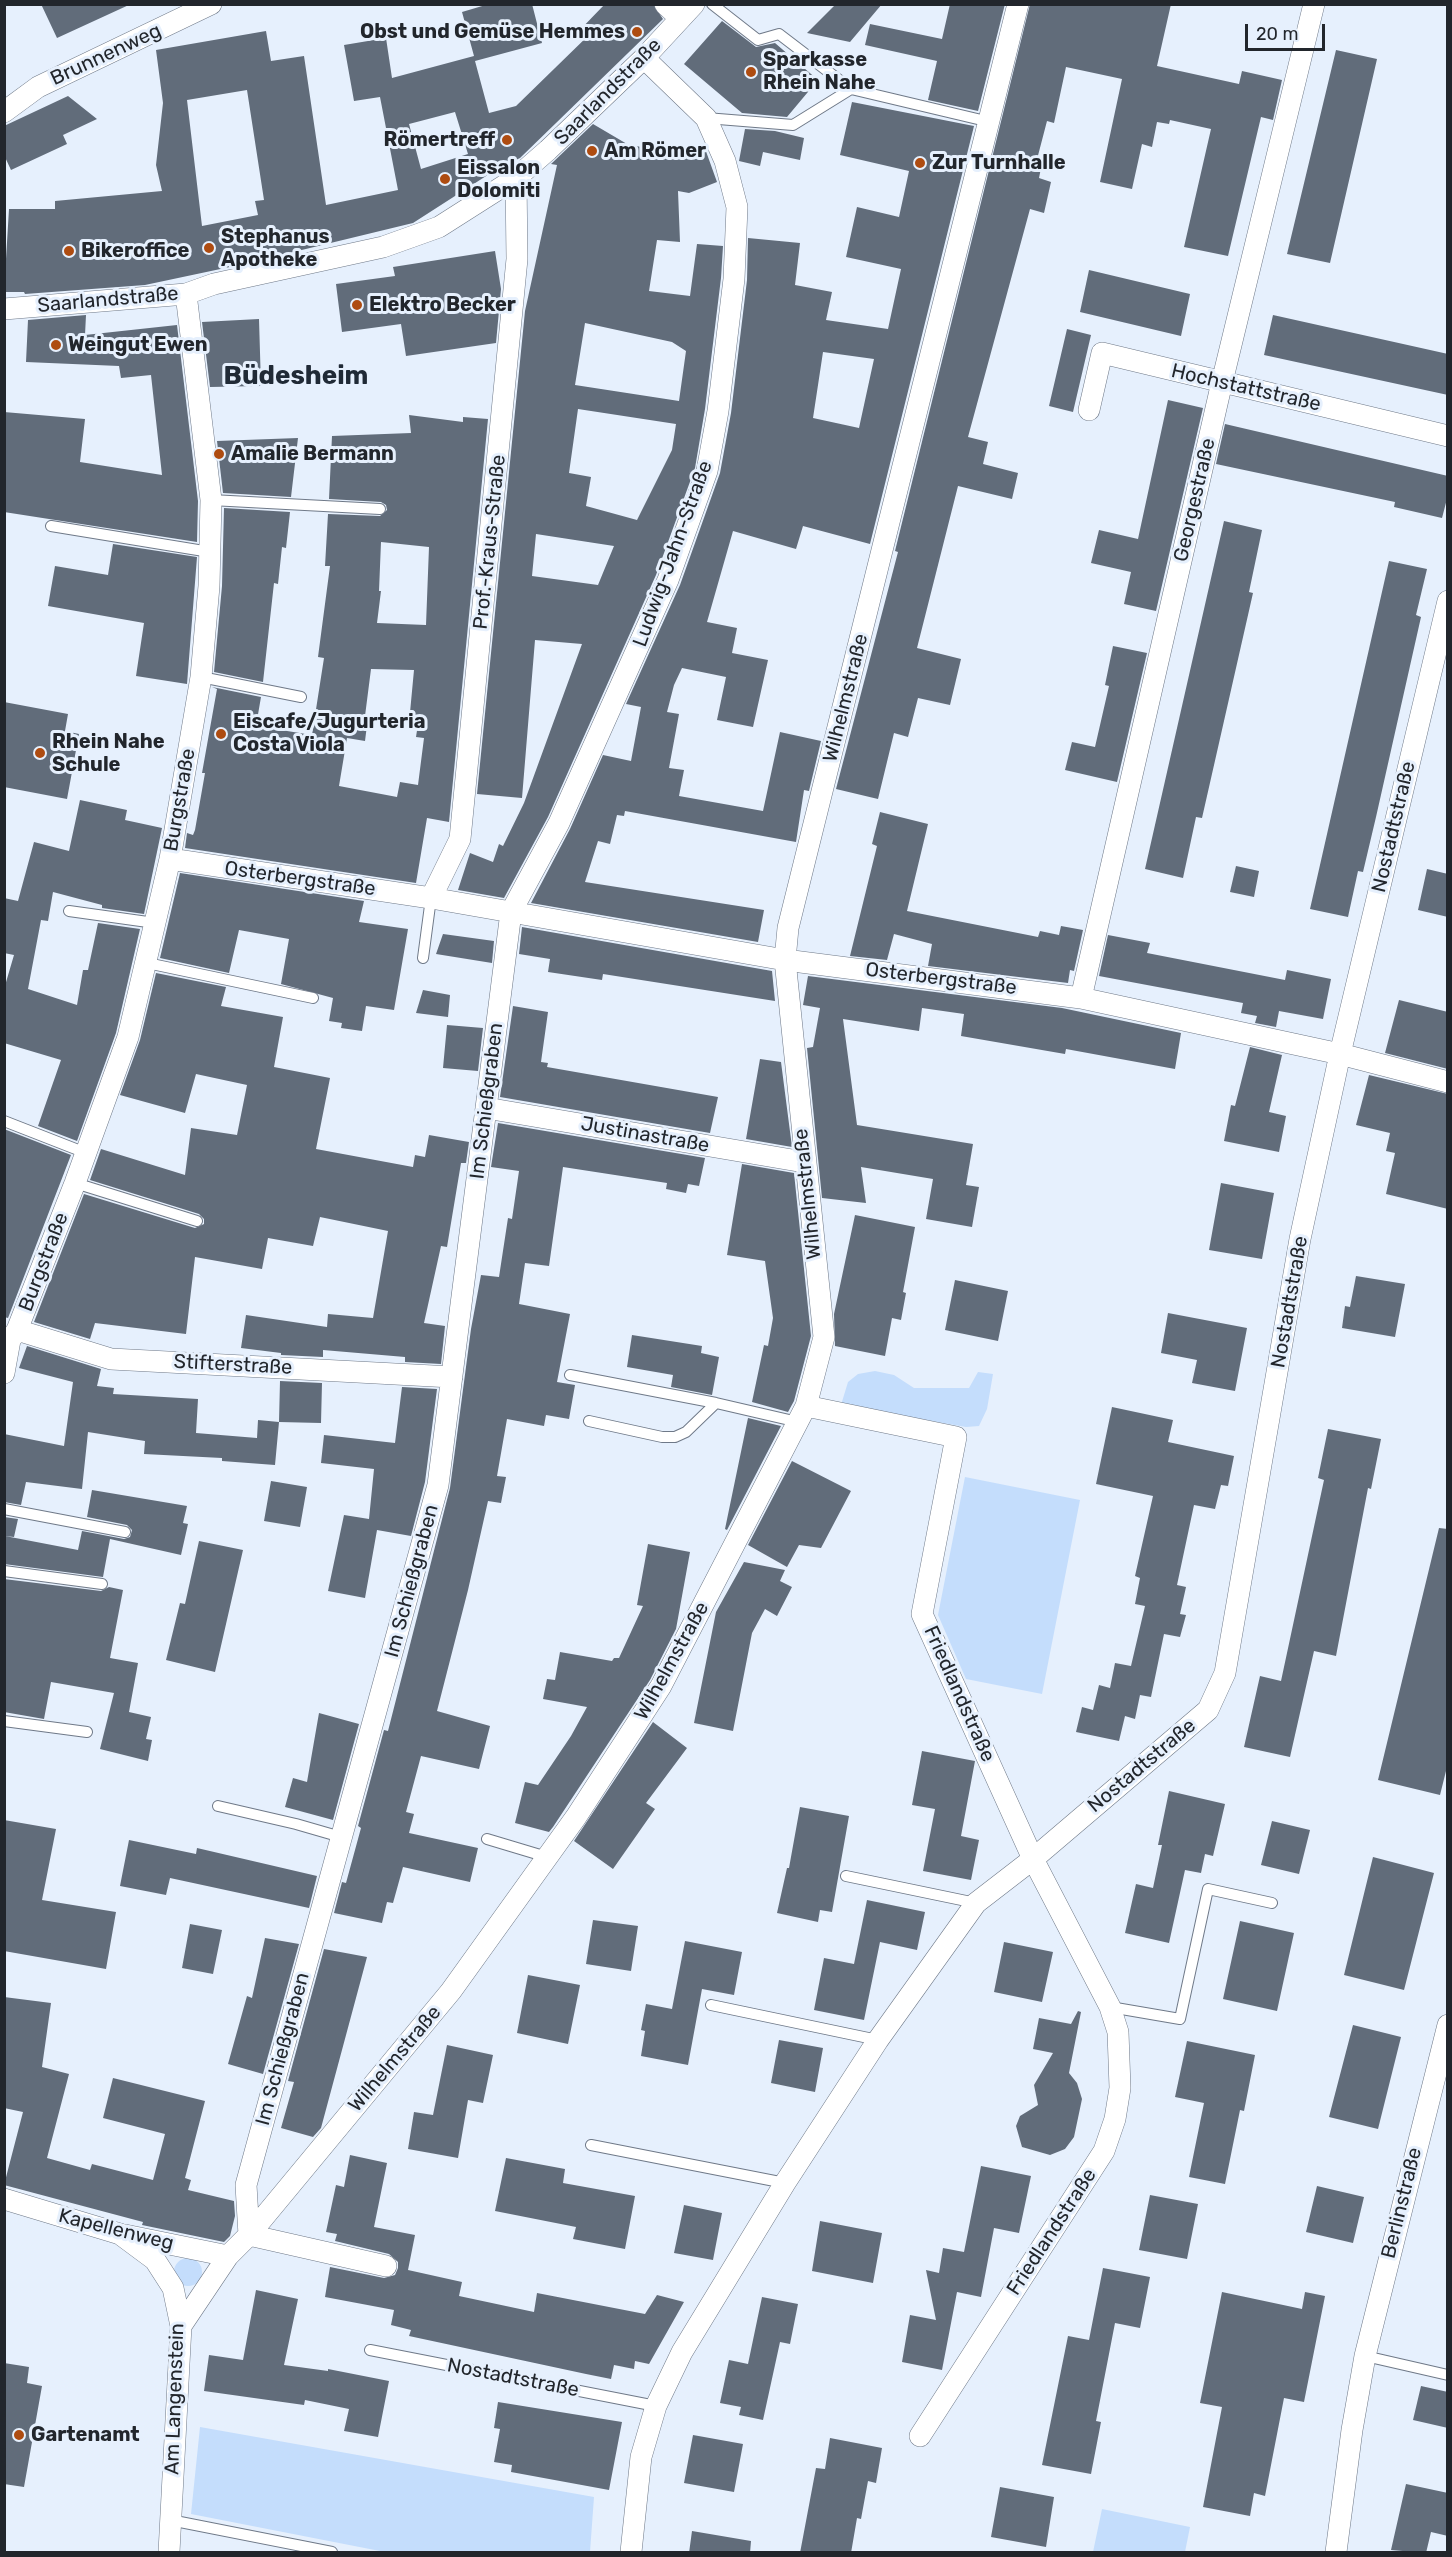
<!DOCTYPE html>
<html>
<head>
<meta charset="utf-8">
<style>
  body { margin:0 }
  #map { position:relative; width:1452px; height:2557px; overflow:hidden; background:#e6f0fd; font-family:Rubik,sans-serif }
  canvas { display:block }
  .frame { position:absolute; inset:0; border:6px solid #22262c; pointer-events:none }
  .scale { position:absolute; left:1245px; top:24px; width:80px; height:27px; box-sizing:border-box; border:3px solid #22262c; border-top:0; padding-left:8px; font-size:18px; line-height:21px; white-space:nowrap; color:#22262c; -webkit-text-stroke:4px #e6f0fd; paint-order:stroke }
</style>
</head>
<body>
<div id="map">
<canvas width="1452" height="2557"></canvas>
<div class="frame"></div>
<div class="scale">20 m</div>
</div>
<script>
const c = document.querySelector('canvas').getContext('2d');
c.lineJoin = 'round';
function fillPath(path, color) {
  c.fillStyle = color;
  c.fill(path, 'evenodd');
}
function poly(rows) {
  const path = new Path2D();
  for (const r of rows) {
    if (r.length === 3) {
      path.moveTo(r[0] + r[2], r[1]);
      path.arc(r[0], r[1], r[2], 0, 2 * Math.PI);
      continue;
    }
    path.moveTo(r[0], r[1]);
    for (let i = 2; i < r.length; i += 2) path.lineTo(r[i], r[i + 1]);
  }
  return path;
}
function strokePath(path, color, width, dash) {
  c.strokeStyle = color;
  c.lineWidth = width;
  c.lineCap = dash ? 'butt' : 'round';
  c.setLineDash(dash || []);
  c.stroke(path);
}
function label(font, color, halo, rows, align = 'center') {
  c.font = font + ' Rubik,sans-serif';
  c.lineWidth = 6;
  c.setLineDash([]);
  c.textBaseline = 'middle';
  c.strokeStyle = halo;
  c.fillStyle = color;
  for (const [text, x, y, turn = 0] of rows) {
    c.save();
    c.translate(x, y);
    c.rotate((+turn || 0) * Math.PI / 180);
    c.textAlign = isNaN(turn) ? turn : align;
    if (halo) c.strokeText(text, 0, 0);
    c.fillText(text, 0, 0);
    c.restore();
  }
}
const green = poly([
  [875,1371,894,1375,914,1388,969,1388,978,1372,993,1374,987,1409,979,1426,966,1427,841,1405,848,1382,858,1374],
  [965,1477,1080,1500,1042,1694,966,1679,938,1615],
  [188,2272,14],
  [200,2427,594,2497,590,2552,385,2552,191,2514],
  [1102,2509,1190,2527,1185,2552,1093,2552]
]);
const building = poly([
  [41,4,131,4,57,38],
  [489,4,532,4,542,43,475,61,489,113,516,106,594,30,576,34,605,4,653,4,663,19,520,158,497,169,413,223,244,264,145,285,25,294,24,292,4,292,9,209,55,209,55,201,162,191,156,165,163,103,156,50,266,31,271,61,304,56,326,205,398,190,380,97,354,101,344,45,386,38,392,78,474,56,462,12],
  [247,90,264,200,255,201,258,215,202,226,187,100],
  [455,112,468,154,421,169,409,124],
  [836,4,882,4,850,42,807,33],
  [950,4,1005,4,978,111,928,100,937,61,865,45,870,24,942,39],
  [1030,4,1171,4,1157,66,1239,84,1242,71,1282,80,1273,120,1261,117,1228,256,1184,247,1211,129,1170,120,1169,124,1157,122,1152,147,1142,144,1132,189,1100,182,1122,79,1066,67,1054,123,1047,121,1035,167,1041,168,1039,178,1051,182,1044,213,1030,209,968,437,988,442,983,464,1018,473,1012,499,958,486,917,648,961,659,950,705,918,698,908,737,894,733,878,799,836,789,898,552,895,551],
  [722,21,756,47,775,43,818,80,787,117,742,113,684,64],
  [1336,50,1377,59,1330,263,1287,254],
  [68,96,97,119,63,135,67,144,11,170,4,155,4,126],
  [852,102,974,126,870,544,803,526,796,549,733,531,707,622,737,628,732,653,768,660,753,727,717,720,726,677,682,668,674,685,667,712,679,714,669,768,684,770,679,796,763,811,780,732,821,741,809,791,804,790,796,842,625,811,624,816,617,815,610,844,598,841,585,882,764,910,758,942,531,903,570,829,603,755,631,761,641,707,626,704,680,585,720,473,731,413,747,280,748,238,800,243,795,285,832,292,826,320,888,329,901,269,846,257,857,207,899,217,909,171,840,155],
  [823,352,874,359,859,428,813,418],
  [593,124,627,144,675,154,703,143,717,182,689,193,678,191,680,242,657,240,649,291,690,296,697,244,723,246,721,278,705,409,695,468,656,575,548,817,504,898,458,890,470,853,493,862,499,844,503,846,524,803,582,644,535,640,522,798,477,794,525,311,557,165,551,164],
  [585,323,672,342,686,351,679,401,575,385],
  [578,409,676,424,672,450,637,520,586,506,591,477,569,473],
  [536,534,614,546,598,585,532,576],
  [745,129,775,131,804,138,800,160,763,152,760,166,739,161],
  [495,251,501,289,496,343,406,356,401,324,342,332,336,284,395,276,393,267],
  [1089,270,1190,294,1181,336,1080,312],
  [86,315,85,335,177,325,198,501,197,542,4,512,4,412,85,419,80,462,162,475,151,375,121,378,119,366,26,362,28,320],
  [1273,315,1448,354,1448,395,1264,355],
  [259,319,261,386,210,387,202,322],
  [1067,329,1091,335,1073,412,1049,406],
  [1168,400,1203,408,1156,611,1124,604,1131,572,1091,563,1099,530,1138,539],
  [409,415,463,422,463,417,488,419,449,822,427,818,416,883,185,848,187,833,193,835,195,830,205,773,202,773,217,689,212,687,261,697,256,726,312,735,324,658,318,657,330,566,325,566,328,514,380,516,387,510,386,505,381,502,329,499,332,436,411,433],
  [381,542,429,547,426,625,377,623,381,591,379,591],
  [371,669,414,670,409,723,418,724,416,737,424,738,418,785,400,782,397,797,339,786,347,738,365,741,368,717,365,716],
  [1225,424,1448,476,1448,495,1442,518,1394,507,1395,502,1216,464],
  [298,438,291,497,223,493,217,441],
  [224,508,290,512,286,548,282,547,278,584,274,583,263,682,214,672,222,586],
  [1224,521,1262,530,1249,592,1253,593,1202,818,1196,817,1183,878,1145,869],
  [113,544,197,557,187,684,136,676,144,623,48,606,55,566,108,575],
  [1389,561,1427,569,1416,615,1421,617,1376,817,1363,872,1358,871,1348,917,1310,909],
  [1113,646,1147,653,1117,782,1065,770,1072,742,1095,747,1109,686,1105,685],
  [4,702,68,714,65,731,79,734,67,799,4,787],
  [80,800,127,810,125,820,162,828,144,914,102,908,102,905,53,892,48,921,41,920,28,989,77,1005,83,970,88,970,98,923,140,929,116,1033,77,1141,38,1126,61,1060,4,1043,4,989,14,955,4,953,4,898,18,901,34,842,69,851],
  [880,812,928,824,907,911,1038,937,1040,931,1059,935,1061,926,1083,930,1074,971,1070,970,1068,983,928,966,932,944,894,934,887,960,850,956,877,846,872,844],
  [1236,866,1259,871,1254,897,1230,892],
  [1427,869,1448,874,1448,917,1418,910],
  [180,873,364,901,359,922,408,929,394,1010,366,1006,362,1031,341,1028,342,1023,329,1021,333,998,281,984,289,939,239,930,229,973,160,958],
  [522,927,772,971,775,1001,603,974,602,980,548,972,550,959,519,954],
  [443,934,494,941,492,963,436,954],
  [1108,935,1150,943,1147,953,1285,980,1287,970,1331,979,1323,1019,1279,1011,1276,1027,1255,1023,1257,1016,1241,1013,1243,1003,1099,976],
  [156,973,226,987,221,1006,283,1017,274,1067,330,1078,316,1149,413,1167,415,1155,425,1157,429,1135,469,1142,466,1163,461,1163,447,1247,441,1246,424,1323,445,1326,441,1364,405,1362,405,1357,323,1350,323,1357,281,1355,281,1353,241,1348,246,1315,327,1327,328,1314,373,1318,388,1231,320,1217,313,1246,268,1238,262,1269,195,1257,186,1334,95,1323,90,1339,34,1322,84,1194,195,1228,204,1224,204,1219,199,1214,90,1180,101,1149,185,1175,191,1128,237,1135,247,1085,196,1074,185,1113,120,1095,140,1040],
  [808,976,1062,1008,1181,1033,1175,1069,1066,1049,1065,1054,961,1036,964,1014,922,1008,919,1031,843,1019,857,1125,973,1144,966,1185,979,1187,972,1227,926,1219,933,1179,861,1167,866,1203,822,1198,807,1048,813,1047,820,1008,803,1005],
  [423,990,450,995,448,1017,416,1013],
  [1399,1000,1448,1012,1448,1069,1385,1053],
  [513,1006,548,1012,541,1062,548,1063,547,1067,718,1097,710,1133,500,1097],
  [447,1025,483,1028,478,1071,443,1068],
  [1250,1047,1282,1055,1269,1112,1286,1116,1279,1152,1224,1141,1231,1105,1235,1106],
  [760,1059,781,1062,792,1147,746,1139],
  [1369,1075,1448,1094,1448,1209,1386,1194,1395,1153,1386,1151,1390,1133,1356,1125],
  [498,1123,705,1158,699,1186,688,1184,686,1193,666,1189,667,1183,563,1167,549,1266,525,1263,519,1304,570,1314,557,1382,575,1385,569,1419,546,1415,544,1426,507,1419,497,1476,506,1477,501,1503,488,1501,468,1590,437,1711,490,1726,479,1769,421,1756,406,1812,414,1814,409,1833,478,1848,470,1882,403,1867,393,1903,387,1902,382,1923,334,1913,342,1882,346,1883,361,1828,358,1826,384,1730,388,1731,450,1488,471,1329,481,1275,499,1277,508,1218,512,1219,519,1171,491,1167],
  [4,1129,71,1155,8,1318,4,1317],
  [742,1164,794,1173,811,1336,794,1401,788,1412,752,1402,764,1345,768,1346,773,1318,765,1261,727,1255],
  [1221,1183,1274,1193,1262,1259,1209,1250],
  [855,1215,915,1227,903,1292,906,1293,901,1320,892,1318,885,1356,835,1346,834,1314],
  [1356,1276,1405,1284,1395,1337,1342,1328,1345,1306,1350,1307],
  [955,1280,1008,1291,998,1341,945,1330],
  [1168,1313,1247,1328,1235,1391,1192,1383,1197,1360,1161,1353],
  [632,1335,702,1346,701,1353,719,1357,712,1395,671,1387,673,1375,627,1367],
  [27,1346,101,1369,97,1386,114,1388,113,1394,198,1399,196,1433,257,1438,258,1420,279,1422,275,1465,222,1461,222,1458,144,1454,145,1441,88,1432,82,1489,26,1482,21,1505,4,1502,4,1434,64,1446,73,1382,19,1368],
  [280,1381,322,1383,321,1423,279,1422],
  [402,1387,437,1389,425,1482,411,1536,377,1530,365,1598,328,1591,344,1515,369,1519,374,1469,321,1463,324,1435,395,1443],
  [1112,1407,1173,1420,1168,1442,1234,1456,1228,1486,1221,1485,1215,1509,1194,1505,1177,1585,1186,1587,1180,1614,1186,1615,1180,1637,1164,1634,1151,1697,1140,1695,1135,1719,1125,1716,1119,1741,1076,1732,1082,1707,1093,1710,1099,1685,1110,1688,1115,1663,1131,1666,1145,1606,1135,1604,1140,1578,1135,1576,1153,1496,1096,1484],
  [748,1418,781,1426,727,1530,725,1529],
  [1328,1429,1381,1439,1371,1489,1368,1488,1336,1656,1314,1651,1290,1757,1244,1747,1260,1676,1281,1681,1324,1480,1318,1478],
  [792,1461,851,1491,821,1548,799,1545,787,1567,748,1545],
  [271,1481,307,1487,300,1527,264,1521],
  [92,1490,187,1506,183,1523,188,1524,181,1555,110,1539,103,1577,4,1564,4,1517,18,1519,14,1537,5,1536,78,1550,82,1531,124,1539,130,1537,132,1530,127,1525,87,1517],
  [1439,1528,1448,1529,1448,1763,1440,1795,1378,1780],
  [199,1541,243,1550,215,1672,166,1660,180,1603,185,1604],
  [648,1544,690,1552,676,1629,650,1680,553,1827,549,1832,515,1823,525,1782,538,1785,571,1736,587,1707,543,1699,547,1679,555,1680,560,1652,612,1661,614,1658,619,1658,643,1606,637,1605],
  [744,1562,785,1570,780,1581,792,1587,777,1616,765,1609,752,1633,733,1731,694,1723,716,1612],
  [4,1579,101,1591,109,1587,123,1590,110,1658,138,1663,129,1712,151,1717,146,1739,152,1740,148,1761,100,1749,114,1693,51,1682,44,1719,4,1712],
  [319,1713,359,1724,333,1820,285,1807,293,1778,307,1782],
  [653,1722,687,1748,646,1803,655,1809,613,1869,574,1841],
  [922,1751,975,1761,961,1836,979,1840,971,1880,923,1871,935,1809,912,1805],
  [1169,1791,1225,1804,1213,1856,1205,1854,1201,1873,1185,1870,1169,1943,1125,1933,1136,1884,1153,1888,1162,1845,1158,1845],
  [800,1807,849,1816,832,1912,820,1910,818,1922,777,1913,787,1868,789,1868],
  [4,1820,56,1829,42,1900,116,1912,106,1969,4,1951],
  [1272,1821,1310,1830,1299,1874,1261,1865],
  [129,1840,196,1854,197,1848,317,1876,309,1908,170,1878,166,1895,120,1886],
  [1373,1857,1434,1873,1404,1990,1344,1975],
  [867,1900,925,1912,917,1950,880,1942,864,2020,814,2010,824,1958,854,1964],
  [593,1920,638,1926,631,1971,586,1964],
  [1240,1921,1294,1933,1277,2011,1223,1999],
  [190,1924,222,1930,213,1974,182,1968],
  [265,1938,299,1944,263,2074,228,2064,247,1996,252,1998],
  [685,1941,742,1952,734,1995,702,1989,688,2065,641,2056,645,2031,641,2030,646,2004,672,2009],
  [1004,1942,1053,1952,1042,2002,994,1992],
  [324,1949,367,1957,321,2128,313,2137,281,2128,294,2082,288,2081],
  [528,1975,580,1985,568,2044,517,2033],
  [4,1997,51,2003,42,2067,69,2074,47,2158,90,2170,92,2164,153,2180,165,2134,103,2118,113,2078,205,2101,185,2178,191,2180,188,2190,234,2201,235,2216,230,2236,224,2242,142,2225,143,2222,4,2185,23,2112,4,2108],
  [1078,2011,1081,2012,1069,2073,1077,2083,1082,2099,1074,2137,1065,2149,1050,2155,1022,2147,1016,2126,1020,2116,1038,2105,1034,2085,1053,2053,1033,2049,1039,2018,1071,2024],
  [1353,2025,1401,2037,1378,2129,1329,2117],
  [779,2040,823,2048,815,2092,771,2083],
  [1187,2041,1255,2055,1244,2111,1240,2110,1225,2184,1189,2177,1204,2103,1175,2097],
  [447,2045,493,2055,483,2103,468,2100,458,2158,408,2149,414,2112,433,2115],
  [350,2155,387,2163,374,2227,415,2235,408,2270,462,2282,459,2296,534,2312,537,2293,645,2314,657,2295,684,2302,649,2364,635,2361,634,2369,614,2365,611,2379,586,2374,409,2336,411,2330,391,2325,394,2310,325,2297,330,2267,384,2278,395,2275,398,2268,398,2262,389,2254,335,2241,337,2234,326,2232,336,2185,344,2187],
  [506,2158,565,2169,563,2183,635,2196,625,2249,573,2239,576,2227,495,2211],
  [981,2166,1031,2176,1019,2233,994,2228,981,2297,957,2292,942,2370,902,2362,910,2315,936,2320,926,2270,939,2273,943,2248,964,2252],
  [1317,2186,1364,2197,1353,2243,1306,2232],
  [1150,2195,1198,2204,1187,2259,1139,2250],
  [684,2205,722,2213,713,2260,674,2253],
  [820,2221,882,2233,873,2283,812,2271],
  [1103,2268,1150,2277,1140,2328,1115,2323,1096,2421,1101,2422,1091,2474,1042,2465,1068,2336,1089,2340],
  [256,2290,298,2299,284,2365,328,2371,328,2369,389,2381,378,2437,344,2431,349,2409,305,2400,304,2405,204,2391,209,2355,243,2360],
  [1222,2292,1302,2309,1305,2292,1325,2296,1304,2402,1284,2398,1265,2496,1254,2493,1250,2516,1203,2507,1222,2407,1200,2403],
  [762,2297,798,2304,790,2344,780,2342,763,2420,739,2415,741,2407,720,2403,729,2360,748,2364],
  [4,2363,29,2367,27,2383,42,2386,24,2487,4,2484],
  [1421,2386,1448,2392,1448,2428,1413,2420],
  [498,2402,622,2422,609,2490,511,2472,512,2465,494,2462,500,2429,494,2428],
  [693,2435,743,2444,734,2492,684,2483],
  [830,2438,882,2448,876,2483,868,2481,861,2519,857,2518,851,2553,800,2553,816,2468,825,2469],
  [1406,2484,1448,2493,1448,2536,1431,2532,1426,2553,1391,2550],
  [1000,2487,1054,2497,1046,2547,991,2537],
  [692,2531,751,2541,750,2553,689,2553]
]);
const service = poly([
  [712,4,758,40,779,34,851,89,990,122],
  [706,118,793,125,851,89],
  [211,500,380,509],
  [51,526,210,552],
  [201,677,301,697],
  [69,911,155,923],
  [423,958,431,898],
  [147,963,313,998],
  [4,1121,86,1153],
  [75,1183,197,1221],
  [570,1375,716,1403,798,1422],
  [589,1421,662,1437,675,1437,686,1432,716,1403],
  [4,1509,125,1532],
  [4,1571,102,1584],
  [4,1721,87,1732],
  [218,1806,296,1824,341,1837],
  [487,1839,547,1857],
  [846,1876,976,1903],
  [711,2005,878,2040],
  [1110,2007,1180,2019,1208,1889,1272,1903],
  [591,2145,785,2183],
  [370,2350,656,2406],
  [1365,2356,1448,2375],
  [170,2520,332,2552]
]);
const minor = poly([
  [665,4,680,18],
  [4,112,38,87,211,4],
  [4,309,186,294,214,284,383,247,439,227,516,178,548,150,644,58,694,4],
  [1089,410,1102,353,1448,436],
  [170,859,431,898,785,960,1081,998,1340,1054,1448,1082],
  [431,898,460,839,517,259,516,178],
  [1081,998,1222,382,1314,4],
  [486,1108,804,1162],
  [17,1330,111,1359,452,1377],
  [4,1373,10,1340,17,1330,75,1183,128,1037,170,859,201,677,209,586,211,500,186,294],
  [806,1406,956,1437,922,1614,1033,1859,1110,2007,1118,2032,1120,2088,1115,2119,1104,2151,920,2436],
  [4,2199,120,2234,228,2256],
  [120,2234,155,2260,173,2288,181,2326,169,2552],
  [386,2266,249,2235,246,2185,438,1485,511,912,559,823,668,580,707,471,718,411,734,279,737,207,725,161,706,118,644,58],
  [181,2326,228,2256,249,2235,451,1991,576,1817,661,1686,806,1406,824,1337,785,960,788,928,1018,4],
  [631,2552,641,2457,656,2406,682,2352,785,2183,878,2040,976,1903,1033,1859,1208,1710,1225,1673,1300,1239,1340,1054,1448,601],
  [1336,2552,1352,2430,1365,2356,1448,2025]
]);
const markers = [
  [637,32,6,"#ae4c11"],
  [751,72,6,"#ae4c11"],
  [507,140,6,"#ae4c11"],
  [592,151,6,"#ae4c11"],
  [920,163,6,"#ae4c11"],
  [445,179,6,"#ae4c11"],
  [209,248,6,"#ae4c11"],
  [69,251,6,"#ae4c11"],
  [357,305,6,"#ae4c11"],
  [56,345,6,"#ae4c11"],
  [219,454,6,"#ae4c11"],
  [221,734,6,"#ae4c11"],
  [40,753,6,"#ae4c11"],
  [19,2435,6,"#ae4c11"]
];
const poiNames = [
  ["Obst und Gemüse Hemmes",625,32,"right"],
  ["Sparkasse",763,60],
  ["Rhein Nahe",763,83],
  ["Römertreff",495,140,"right"],
  ["Am Römer",604,151],
  ["Zur Turnhalle",932,163],
  ["Eissalon",457,168],
  ["Dolomiti",457,191],
  ["Stephanus",221,237],
  ["Apotheke",221,260],
  ["Bikeroffice",81,251],
  ["Elektro Becker",369,305],
  ["Weingut Ewen",68,345],
  ["Amalie Bermann",231,454],
  ["Eiscafe/Jugurteria",233,722],
  ["Costa Viola",233,745],
  ["Rhein Nahe",52,742],
  ["Schule",52,765],
  ["Gartenamt",31,2435]
];
const streetNames = [
  ["Brunnenweg",106,55,-25],
  ["Saarlandstraße",608,92,-45],
  ["Saarlandstraße",108,300,-5],
  ["Hochstattstraße",1246,388,13],
  ["Georgestraße",1195,500,-77],
  ["Prof.-Kraus-Straße",490,542,-84],
  ["Ludwig-Jahn-Straße",673,554,-70],
  ["Wilhelmstraße",846,698,-76],
  ["Burgstraße",180,800,-80],
  ["Nostadtstraße",1394,827,-77],
  ["Osterbergstraße",300,879,8],
  ["Osterbergstraße",941,979,7],
  ["Im Schießgraben",487,1101,-83],
  ["Justinastraße",645,1135,10],
  ["Wilhelmstraße",808,1194,-96],
  ["Burgstraße",44,1262,-69],
  ["Nostadtstraße",1290,1302,-80],
  ["Stifterstraße",233,1365,3],
  ["Im Schießgraben",412,1581,-75],
  ["Wilhelmstraße",672,1661,-61],
  ["Friedlandstraße",959,1694,66],
  ["Nostadtstraße",1142,1766,-40],
  ["Im Schießgraben",283,2049,-75],
  ["Wilhelmstraße",395,2059,-50],
  ["Berlinstraße",1402,2203,-76],
  ["Kapellenweg",116,2230,14],
  ["Friedlandstraße",1052,2232,-57],
  ["Nostadtstraße",513,2378,11],
  ["Am Langenstein",175,2399,-88]
];
const districtNames = [
  ["Büdesheim",296,376]
];
fillPath(green, '#c4ddfc');
fillPath(building, '#616c7a');
strokePath(service, '#6f7988', 12);
strokePath(minor, '#6f7988', 22);
strokePath(service, '#fff', 10);
strokePath(minor, '#fff', 21);
for (const [x, y, r, color] of markers) {
  const dot = new Path2D();
  dot.arc(x, y, r, 0, 2 * Math.PI);
  c.fillStyle = color;
  c.fill(dot);
  strokePath(dot, '#e6f0fd', 2);
}
label('bold 20px', '#22262c', '#e6f0fd', poiNames, 'left');
label('20px', '#22262c', '#e6f0fd', streetNames);
label('bold 26px', '#202a36', '#e6f0fd', districtNames);
</script>
</body>
</html>
